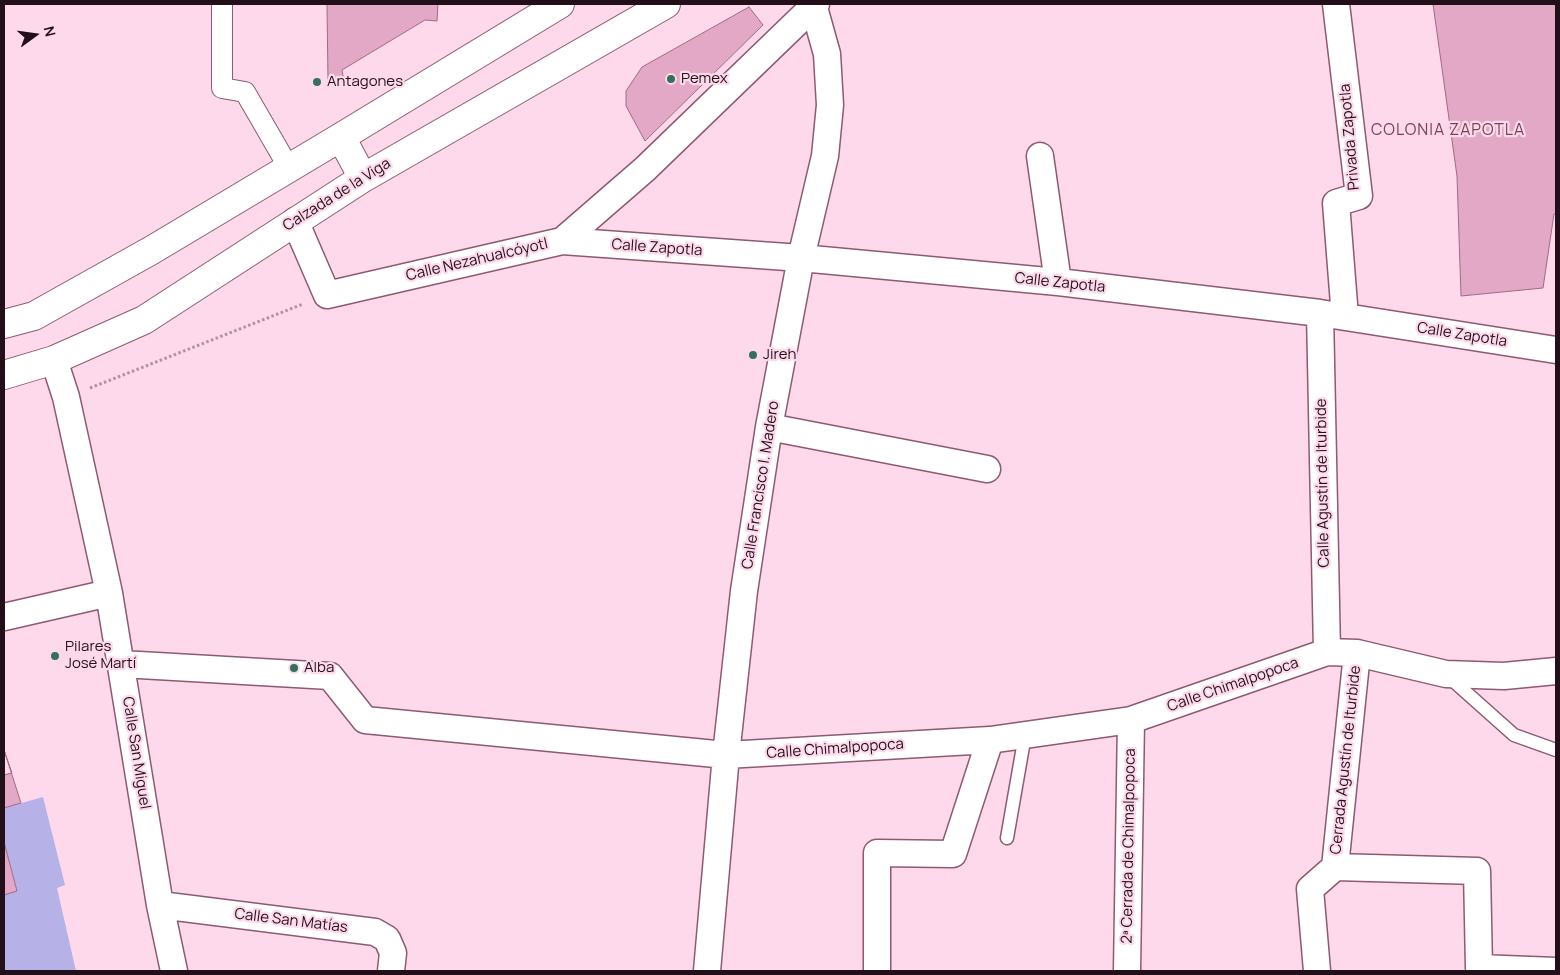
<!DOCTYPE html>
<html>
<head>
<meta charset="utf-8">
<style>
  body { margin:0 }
  #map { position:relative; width:1560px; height:975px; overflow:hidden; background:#fed9eb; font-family:Manrope,sans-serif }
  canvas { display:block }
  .frame { position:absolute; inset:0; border:5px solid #230f19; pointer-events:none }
  .north { position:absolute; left:10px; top:10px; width:50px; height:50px; -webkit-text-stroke:4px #fed9eb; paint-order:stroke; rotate:76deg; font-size:14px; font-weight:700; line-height:20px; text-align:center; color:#230f19 }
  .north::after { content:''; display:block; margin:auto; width:18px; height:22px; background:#230f19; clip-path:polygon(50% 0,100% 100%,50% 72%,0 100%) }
</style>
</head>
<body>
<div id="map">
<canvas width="1560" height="975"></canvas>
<div class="frame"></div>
<div class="north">N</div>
</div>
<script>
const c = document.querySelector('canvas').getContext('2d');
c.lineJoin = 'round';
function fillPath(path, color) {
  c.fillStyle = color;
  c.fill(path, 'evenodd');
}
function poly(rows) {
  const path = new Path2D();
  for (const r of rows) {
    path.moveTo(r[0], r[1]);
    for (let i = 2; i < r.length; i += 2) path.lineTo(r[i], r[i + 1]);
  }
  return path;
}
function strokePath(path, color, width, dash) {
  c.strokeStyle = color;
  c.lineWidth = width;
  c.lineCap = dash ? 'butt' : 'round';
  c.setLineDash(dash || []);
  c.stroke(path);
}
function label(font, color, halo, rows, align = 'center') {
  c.font = font + ' Manrope,sans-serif';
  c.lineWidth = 4.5;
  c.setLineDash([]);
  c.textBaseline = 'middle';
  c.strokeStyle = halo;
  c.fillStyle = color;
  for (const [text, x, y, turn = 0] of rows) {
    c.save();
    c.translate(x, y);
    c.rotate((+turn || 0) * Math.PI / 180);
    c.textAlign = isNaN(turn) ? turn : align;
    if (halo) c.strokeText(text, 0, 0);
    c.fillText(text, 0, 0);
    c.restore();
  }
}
const green = poly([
  [43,797,65,885,57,888,76,971,4,971,4,895,17,891,4,842,4,808]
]);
const building = poly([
  [327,4,438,4,437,21,425,20,342,70,344,81,328,80,327,4],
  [1433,4,1556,4,1556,214,1554,214,1543,288,1461,296,1457,176,1433,4],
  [749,7,763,25,645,141,626,106,626,91,642,67,749,7],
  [5,753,21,803,4,808,4,754,5,753],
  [5,753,12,773,4,775,4,754,5,753],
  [4,842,17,891,4,895,4,842]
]);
const path = poly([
  [90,388,303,304]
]);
const service = poly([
  [1450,678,1514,735,1556,750],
  [1007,838,1025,735]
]);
const pedestrian = poly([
  [222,4,222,88,245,92,289,168]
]);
const minor = poly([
  [1336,4,1359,196,1336,203,1345,317],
  [1040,156,1058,282],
  [295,221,327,295,562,241,645,169,816,4],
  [562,241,801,258,1058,282,1320,313,1556,350],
  [1320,313,1327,652],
  [54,360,66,397,109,593,160,905,174,971],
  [769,427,987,469],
  [4,617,109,593],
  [122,664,330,676,365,720,726,755,990,740,1131,720,1327,652,1357,653,1446,674,1504,676,1556,671],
  [1335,867,1477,871,1479,968,1556,971],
  [1335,867,1357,653],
  [160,905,375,932,387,939,393,953,391,971],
  [707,971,726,755,744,591,769,427,801,258,825,156,830,105,827,54,813,4],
  [877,971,877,853,953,854,990,740],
  [1127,971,1131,720],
  [1317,971,1310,889,1335,867]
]);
const primary = poly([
  [341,137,363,178],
  [4,324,34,316,152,250,341,137,560,4],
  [4,375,54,360,144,320,363,178,666,4]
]);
const markers = [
  [671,79,5,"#34705b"],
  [317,82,5,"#34705b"],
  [753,355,5,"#34705b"],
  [55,656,5,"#34705b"],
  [294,668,5,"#34705b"]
];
const poiNames = [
  ["Pemex",681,79],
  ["Antagones",327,82],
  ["Jireh",763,355],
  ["Pilares",65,647],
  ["José Martí",65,664],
  ["Alba",304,668]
];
const streetNames = [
  ["Privada Zapotla",1350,137,-95],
  ["Calzada de la Viga",337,195,-32],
  ["Calle Zapotla",657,248,4],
  ["Calle Nezahualcóyotl",477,260,-13],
  ["Calle Zapotla",1060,283,6],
  ["Calle Zapotla",1462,335,9],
  ["Calle Agustín de Iturbide",1323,483,-91],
  ["Calle Francisco I. Madero",761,485,-81],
  ["Calle Chimalpopoca",1233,685,-19],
  ["Calle Chimalpopoca",835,749,-4],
  ["Calle San Miguel",136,753,81],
  ["Cerrada Agustín de Iturbide",1346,760,-84],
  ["2ª Cerrada de Chimalpopoca",1129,846,-89],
  ["Calle San Matías",291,921,7]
];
const neighbourhoodNames = [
  ["COLONIA ZAPOTLA",1448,131]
];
fillPath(green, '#b6b2e8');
fillPath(building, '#e2a8c5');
strokePath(building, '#9f6a85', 1);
strokePath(service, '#8d5973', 15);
strokePath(pedestrian, '#8d5973', 22);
strokePath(minor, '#8d5973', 29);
strokePath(primary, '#8d5973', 30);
strokePath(path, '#b091a0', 3, [2.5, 2.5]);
strokePath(service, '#fff', 12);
strokePath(pedestrian, '#fff', 20);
strokePath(minor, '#fff', 26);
strokePath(primary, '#fff', 28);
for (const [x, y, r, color] of markers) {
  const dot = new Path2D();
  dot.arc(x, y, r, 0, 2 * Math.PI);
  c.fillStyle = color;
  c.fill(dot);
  strokePath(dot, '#fed9eb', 2);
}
label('15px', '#230f19', '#fed9eb', poiNames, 'left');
label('15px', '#230f19', '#fed9eb', streetNames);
c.letterSpacing = '1px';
label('16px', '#76445e', '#fed9eb', neighbourhoodNames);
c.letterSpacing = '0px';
</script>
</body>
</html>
